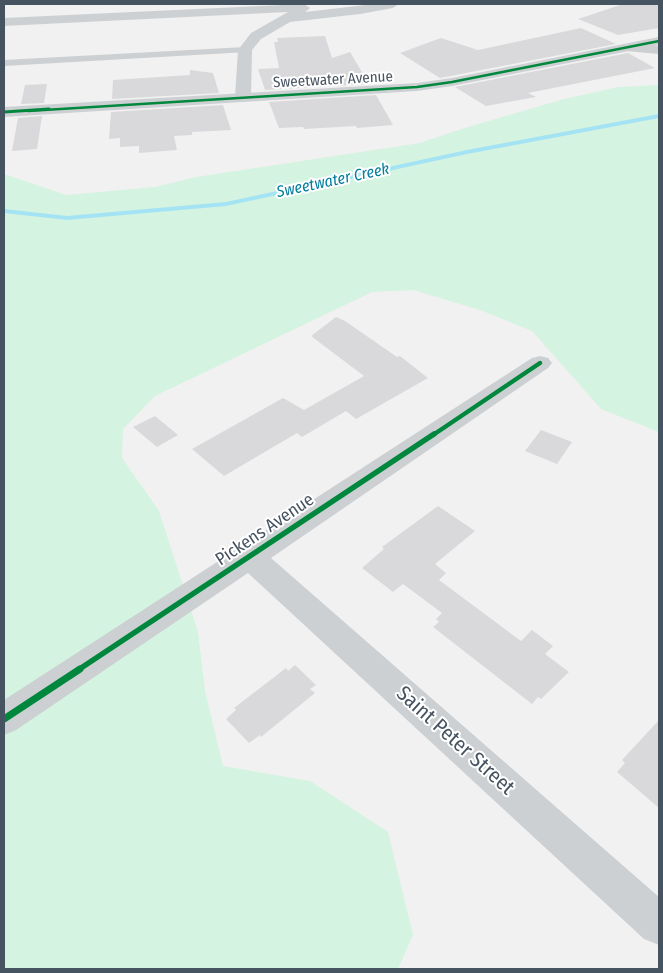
<!DOCTYPE html>
<html>
<head>
<meta charset="utf-8">
<style>
  body { margin:0 }
  #map { position:relative; width:663px; height:973px; overflow:hidden; background:#f2f1f1; font-family:"Fira Sans Condensed",sans-serif }
  canvas { display:block }
  .frame { position:absolute; inset:0; border:5px solid #465360; pointer-events:none }
</style>
</head>
<body>
<div id="map">
<canvas width="663" height="973"></canvas>
<div class="frame"></div>
</div>
<script>
const c = document.querySelector('canvas').getContext('2d');
c.lineJoin = 'round';
function fillPath(path, color) {
  c.fillStyle = color;
  c.fill(path, 'evenodd');
}
function poly(rows) {
  const path = new Path2D();
  for (const r of rows) {
    path.moveTo(r[0], r[1]);
    for (let i = 2; i < r.length; i += 2) path.lineTo(r[i], r[i + 1]);
  }
  return path;
}
function strokePath(path, color, width, dash) {
  c.strokeStyle = color;
  c.lineWidth = width;
  c.lineCap = dash ? 'butt' : 'round';
  c.setLineDash(dash || []);
  c.stroke(path);
}
function label(font, color, halo, rows, align = 'center') {
  c.font = font + ' "Fira Sans Condensed",sans-serif';
  c.lineWidth = 4;
  c.setLineDash([]);
  c.textBaseline = 'middle';
  c.strokeStyle = halo;
  c.fillStyle = color;
  for (const [text, x, y, turn = 0] of rows) {
    c.save();
    c.translate(x, y);
    c.rotate((+turn || 0) * Math.PI / 180);
    c.textAlign = isNaN(turn) ? turn : align;
    if (halo) c.strokeText(text, 0, 0);
    c.fillText(text, 0, 0);
    c.restore();
  }
}
const green = poly([
  [659,85,659,432,601,409,532,331,480,310,413,290,372,292,155,396,123,429,122,458,159,511,198,632,205,691,223,766,310,781,388,832,413,935,398,969,4,969,4,174,66,195,155,187,196,177,420,143,468,127,564,99,618,87]
]);
const stream = poly([
  [659,114,659,118,467,154,226,206,67,220,4,213,4,209,67,216,226,202,467,150,659,114]
]);
const building = poly([
  [623,4,659,4,659,28,618,35,578,19],
  [581,28,616,44,440,78,400,53,441,38,478,50],
  [325,36,332,58,350,52,369,84,265,90,258,69,279,68,274,42,278,42,277,38],
  [628,53,655,68,528,93,536,97,486,106,455,87],
  [190,70,213,73,219,93,112,99,113,80,190,75],
  [47,84,44,103,21,104,25,85],
  [376,95,393,125,357,128,356,126,304,129,303,127,279,128,269,102],
  [223,105,231,130,192,132,192,135,174,136,177,150,139,153,139,146,120,147,120,138,109,139,111,112],
  [42,116,37,149,12,151,18,118],
  [336,317,345,321,397,357,400,356,428,378,356,419,346,411,302,437,297,433,224,476,192,449,283,398,304,410,364,376,311,336],
  [155,416,178,435,157,447,133,427],
  [541,430,572,442,557,464,525,451],
  [438,506,475,531,435,564,446,573,439,580,521,641,532,630,553,646,545,654,569,672,541,699,538,697,532,704,433,627,439,622,436,619,442,613,403,584,393,592,362,568,384,549,382,547],
  [295,665,316,685,310,689,315,693,261,737,260,735,249,743,226,719,236,710,234,708,286,668,288,671],
  [659,720,659,808,617,772,625,763,622,760]
]);
const service = poly([
  [245,47,248,48,248,52,4,66,4,60,245,47]
]);
const minor = poly([
  [304,4,310,8,305,12,374,4,399,4,393,8,360,14,290,22,261,39,252,50,251,97,248,100,243,102,238,100,235,97,238,50,251,33,288,12,4,26,4,18,304,4],
  [631,44,659,46,659,54,626,51,624,48,631,44],
  [540,356,548,358,552,363,548,368,271,558,659,897,659,945,644,939,248,573,16,730,4,735,4,700,532,358,540,356]
]);
const tertiary = poly([
  [659,37,659,45,452,86,417,91,4,117,4,107,417,83,452,78,659,37]
]);
const cyclewayFar4 = poly([
  [28,111,417,87,452,82,659,41]
]);
const cyclewayFar3 = poly([
  [4,112,49,109]
]);
const cyclewayFar2 = poly([
  [433,435,540,363]
]);
const cyclewayFar1 = poly([
  [78,670,434,434]
]);
const cycleway = poly([
  [4,719,80,669]
]);
const farStreetnames = [
  ["Sweetwater Avenue",333,80,-3]
];
const farWaternames = [
  ["Sweetwater Creek",333,181,-12]
];
const streetNames = [
  ["Pickens Avenue",265,530,-34]
];
const nearStreetnames = [
  ["Saint Peter Street",455,741,42]
];
fillPath(green, '#d4f3e0');
fillPath(stream, '#a4e3f4');
fillPath(building, '#d9d9db');
fillPath(service, '#cdd0d2');
fillPath(minor, '#cdd0d2');
fillPath(tertiary, '#cdd0d2');
strokePath(cyclewayFar4, '#00873e', 2.5);
strokePath(cyclewayFar3, '#00873e', 3);
strokePath(cyclewayFar2, '#00873e', 4.5);
strokePath(cyclewayFar1, '#00873e', 5.5);
strokePath(cycleway, '#00873e', 7);
label('15px', '#465360', '#fff', farStreetnames);
label('italic 16px', '#037da0', '#fff', farWaternames);
label('18px', '#465360', '#fff', streetNames);
label('21px', '#465360', '#fff', nearStreetnames);
</script>
</body>
</html>
